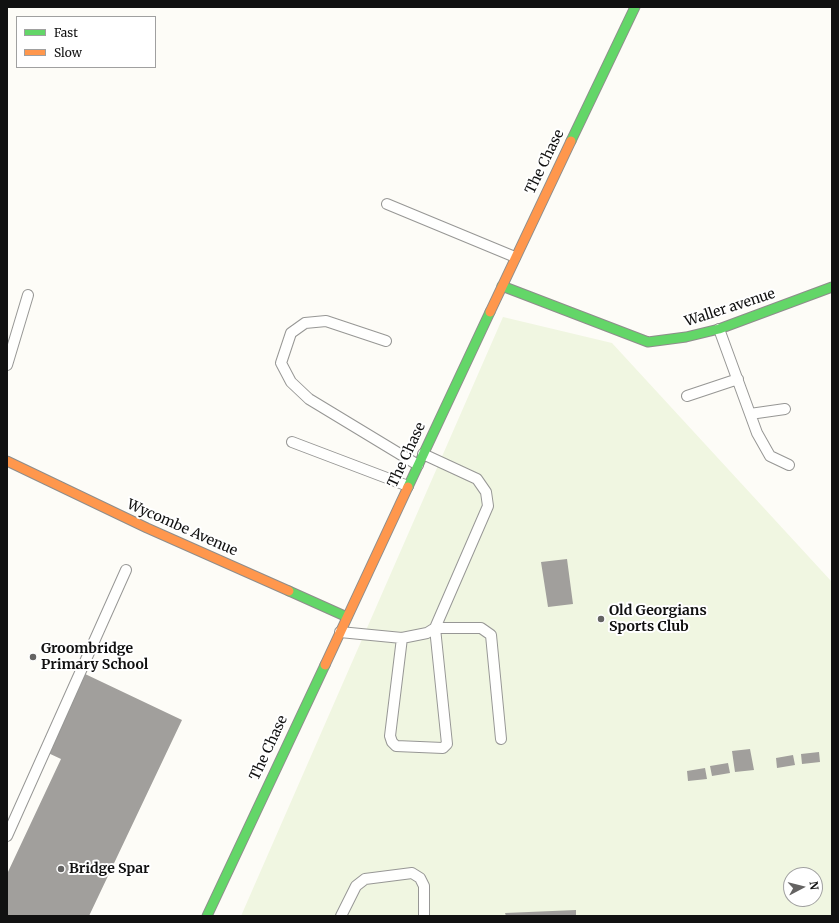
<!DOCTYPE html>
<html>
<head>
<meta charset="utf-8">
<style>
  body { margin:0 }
  #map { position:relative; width:839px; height:923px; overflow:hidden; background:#fdfcf7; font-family:Merriweather,serif }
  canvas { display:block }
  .frame { position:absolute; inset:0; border:8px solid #111; pointer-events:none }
  .legend { position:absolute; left:16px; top:16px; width:140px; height:52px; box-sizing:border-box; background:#fff; border:1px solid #a0a0a0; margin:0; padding:5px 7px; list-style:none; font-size:12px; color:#111 }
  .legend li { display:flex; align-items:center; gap:8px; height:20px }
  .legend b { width:20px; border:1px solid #a0a0a0 }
  .north { position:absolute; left:783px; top:867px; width:40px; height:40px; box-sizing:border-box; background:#fff; border:1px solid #a0a0a0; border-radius:50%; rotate:83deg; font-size:11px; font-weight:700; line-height:16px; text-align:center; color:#111 }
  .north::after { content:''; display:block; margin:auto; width:14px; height:18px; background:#646362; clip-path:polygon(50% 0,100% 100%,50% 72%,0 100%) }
</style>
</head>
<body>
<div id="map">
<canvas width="839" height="923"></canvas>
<div class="frame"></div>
<ul class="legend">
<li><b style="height:5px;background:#63d668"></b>Fast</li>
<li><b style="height:5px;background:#ff974d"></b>Slow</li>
</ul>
<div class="north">N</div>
</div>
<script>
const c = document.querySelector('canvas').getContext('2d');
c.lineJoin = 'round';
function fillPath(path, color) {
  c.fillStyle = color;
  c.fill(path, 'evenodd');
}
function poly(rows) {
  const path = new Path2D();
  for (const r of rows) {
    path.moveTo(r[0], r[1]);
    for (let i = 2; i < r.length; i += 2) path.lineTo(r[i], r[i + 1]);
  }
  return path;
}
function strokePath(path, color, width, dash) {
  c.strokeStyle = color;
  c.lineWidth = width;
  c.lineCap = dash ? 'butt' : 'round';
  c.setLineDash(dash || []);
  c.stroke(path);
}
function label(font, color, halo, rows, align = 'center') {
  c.font = font + ' Merriweather,serif';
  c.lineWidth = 4;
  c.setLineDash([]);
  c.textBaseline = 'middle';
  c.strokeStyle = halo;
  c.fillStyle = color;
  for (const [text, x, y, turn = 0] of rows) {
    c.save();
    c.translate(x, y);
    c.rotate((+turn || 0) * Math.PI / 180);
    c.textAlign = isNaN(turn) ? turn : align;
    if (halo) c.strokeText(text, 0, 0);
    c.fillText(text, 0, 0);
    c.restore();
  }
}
const pitch = poly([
  [503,317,612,343,832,582,832,916,241,916],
  [791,875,815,875,815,899,791,899]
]);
const building = poly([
  [567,559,573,604,548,607,541,562],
  [83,673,182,720,89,916,7,916,7,874,61,759,46,752],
  [750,749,754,770,735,772,732,751],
  [819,752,820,762,802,764,801,754],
  [793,755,795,765,777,768,776,758],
  [728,763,730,773,712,776,710,766],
  [705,768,707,779,688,781,687,771],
  [576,910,576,916,506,916,505,913]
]);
const lane = poly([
  [387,204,515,257],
  [719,329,757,433,770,456,789,465],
  [386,341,326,321,305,323,291,333,281,363,291,382,309,399,418,465],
  [7,365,28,295],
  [687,396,738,379],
  [750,414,785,409],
  [292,442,408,486],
  [340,632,402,638,427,633,435,628,488,506,486,492,477,479,423,454],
  [402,638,390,736,392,742,396,746,443,748,447,744,435,628,481,628,491,635,501,739],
  [7,836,126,570],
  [341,916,356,886,365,879,412,873,420,878,424,886,424,916]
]);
const fast = poly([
  [571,141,635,7],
  [502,286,648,342,686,337,719,329,832,287],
  [408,487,490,312],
  [289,591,347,617],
  [207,916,325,665]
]);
const slow = poly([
  [490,312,571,141],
  [7,461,147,528,289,591],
  [325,665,408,487]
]);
const markers = [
  [601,619,4,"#646362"],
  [33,657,4,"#646362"],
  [61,869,4,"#646362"]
];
const streetNames = [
  ["The Chase",545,162,-64],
  ["Waller avenue",730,308,-18],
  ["The Chase",407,455,-65],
  ["Wycombe Avenue",182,528,24],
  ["The Chase",269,748,-65]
];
const poiNames = [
  ["Old Georgians",609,611],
  ["Sports Club",609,627],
  ["Groombridge",41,649],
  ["Primary School",41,665],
  ["Bridge Spar",69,869]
];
fillPath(pitch, '#f0f6e1');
fillPath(building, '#a19f9c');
strokePath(lane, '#979795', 12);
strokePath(fast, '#8e8d8b', 11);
strokePath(slow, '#8e8d8b', 11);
strokePath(lane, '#fffffe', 10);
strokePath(fast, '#63d668', 9);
strokePath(slow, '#ff974d', 9);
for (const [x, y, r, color] of markers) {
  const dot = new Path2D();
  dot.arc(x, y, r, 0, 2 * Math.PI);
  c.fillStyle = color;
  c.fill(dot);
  strokePath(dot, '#fff', 1.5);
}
label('14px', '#111', '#fff', streetNames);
label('bold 14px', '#111', '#fff', poiNames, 'left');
</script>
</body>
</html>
